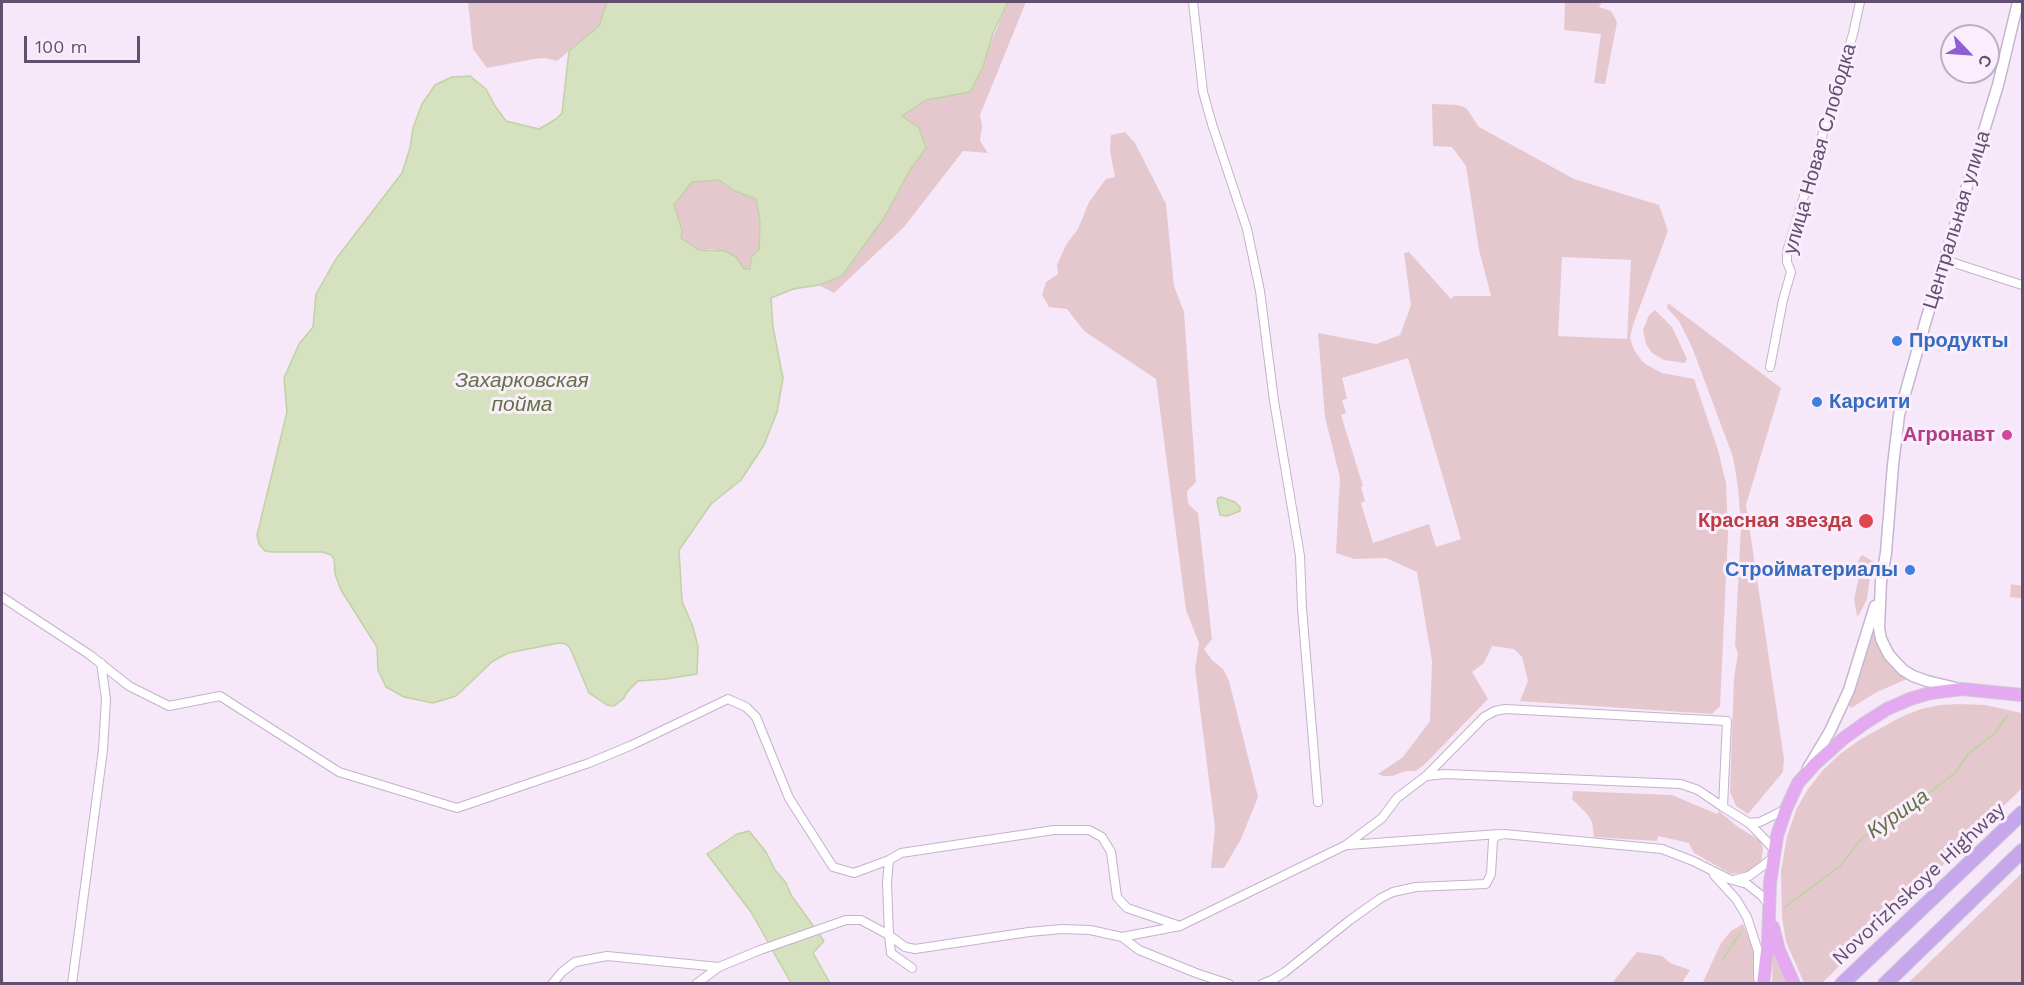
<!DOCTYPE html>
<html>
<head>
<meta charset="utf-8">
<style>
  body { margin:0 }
  #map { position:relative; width:2024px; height:985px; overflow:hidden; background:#f6e8f9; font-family:"Work Sans",sans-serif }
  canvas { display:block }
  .frame { position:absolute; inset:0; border:3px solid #624f70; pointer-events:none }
  .north { position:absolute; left:1940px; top:24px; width:60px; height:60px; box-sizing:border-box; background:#faeefd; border:2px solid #bdaec5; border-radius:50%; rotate:115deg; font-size:16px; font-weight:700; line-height:24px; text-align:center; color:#624f70 }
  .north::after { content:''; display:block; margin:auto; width:21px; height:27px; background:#905dd3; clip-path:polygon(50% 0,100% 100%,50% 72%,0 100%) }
  .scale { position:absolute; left:24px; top:36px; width:116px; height:27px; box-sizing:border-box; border:3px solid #624f70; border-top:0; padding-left:8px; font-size:18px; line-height:21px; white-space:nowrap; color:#624f70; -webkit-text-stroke:4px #faeefd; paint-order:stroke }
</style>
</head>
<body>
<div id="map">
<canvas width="2024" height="985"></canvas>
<div class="frame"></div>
<div class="north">С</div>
<div class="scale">100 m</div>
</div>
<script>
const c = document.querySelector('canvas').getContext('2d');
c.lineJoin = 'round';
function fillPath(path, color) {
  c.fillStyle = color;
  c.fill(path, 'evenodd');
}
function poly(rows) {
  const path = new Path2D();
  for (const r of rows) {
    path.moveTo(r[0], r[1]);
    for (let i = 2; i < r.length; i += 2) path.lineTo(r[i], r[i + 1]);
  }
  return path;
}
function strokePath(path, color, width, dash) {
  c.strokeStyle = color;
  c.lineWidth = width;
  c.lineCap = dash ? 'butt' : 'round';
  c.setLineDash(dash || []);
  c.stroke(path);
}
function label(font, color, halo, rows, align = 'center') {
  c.font = font + ' "Work Sans",sans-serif';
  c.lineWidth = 6;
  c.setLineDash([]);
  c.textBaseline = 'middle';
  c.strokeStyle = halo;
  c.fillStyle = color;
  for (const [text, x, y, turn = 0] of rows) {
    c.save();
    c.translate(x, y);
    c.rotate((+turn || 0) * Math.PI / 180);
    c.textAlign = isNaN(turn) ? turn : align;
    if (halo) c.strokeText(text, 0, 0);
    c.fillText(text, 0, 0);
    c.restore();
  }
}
const green = poly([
  [468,2,607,2,599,26,557,61,546,58,534,59,487,68,473,49],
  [1008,2,1026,2,980,115,982,126,980,141,988,153,963,151,904,227,834,293,819,285,842,276,884,218,910,170,926,148,902,116,926,100,970,92],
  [1565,2,1602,2,1599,7,1611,11,1615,18,1617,23,1605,84,1594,83,1601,34,1564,30],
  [1432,104,1458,105,1466,108,1479,127,1574,179,1659,205,1668,231,1633,325,1630,338,1634,350,1642,361,1647,365,1662,373,1694,379,1718,450,1726,483,1728,534,1720,706,1712,714,1520,701,1528,681,1522,657,1514,649,1492,646,1484,663,1472,672,1488,699,1425,764,1416,771,1406,771,1392,776,1383,776,1378,774,1403,757,1430,721,1432,661,1417,572,1386,558,1354,559,1336,553,1340,478,1325,417,1318,333,1376,344,1400,335,1411,305,1404,253,1409,252,1451,299,1454,296,1491,296,1479,250,1466,166,1452,147,1433,146],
  [1562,257,1631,260,1627,339,1558,336],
  [1408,358,1461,539,1436,547,1429,524,1373,543,1361,503,1365,501,1361,487,1363,486,1341,415,1346,413,1342,400,1347,399,1342,378],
  [1125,132,1135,143,1166,204,1174,286,1184,312,1196,482,1187,491,1188,504,1198,513,1212,639,1204,649,1212,660,1223,669,1229,681,1258,797,1241,839,1224,868,1211,868,1215,828,1195,669,1199,643,1186,610,1156,379,1084,331,1067,309,1049,307,1042,295,1046,282,1058,274,1057,265,1066,245,1078,229,1089,202,1106,179,1115,177,1110,151,1111,135],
  [719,180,735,191,756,199,760,221,759,251,751,257,750,269,744,269,736,257,712,249,699,250,680,238,682,230,674,205,692,182],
  [1668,303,1781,388,1746,505,1784,759,1783,772,1748,814,1736,806,1730,792,1734,678,1738,654,1735,645,1741,526,1738,487,1733,457,1692,347,1679,321,1667,308],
  [1655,310,1672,327,1687,359,1685,363,1664,360,1652,353,1646,344,1643,330,1649,315],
  [1862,555,1874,562,1870,577,1867,599,1859,615,1857,616,1854,599,1859,577,1858,561],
  [2011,584,2022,586,2022,598,2010,597],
  [1873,634,1886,660,1907,679,1877,692,1851,708,1849,705],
  [1959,704,1985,705,2022,713,2022,788,1822,983,1804,983,1786,942,1782,917,1781,871,1787,836,1797,808,1808,789,1823,770,1840,754,1861,739,1901,717,1921,709,1940,705],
  [1573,791,1672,795,1717,814,1719,811,1738,827,1761,841,1763,849,1761,862,1756,868,1748,872,1731,874,1694,853,1689,843,1658,836,1657,841,1594,837,1592,822,1588,815,1572,799],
  [2022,873,2022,983,1908,983],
  [1743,924,1752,946,1755,962,1754,983,1702,984,1721,943,1731,931],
  [1637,952,1662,956,1670,963,1690,970,1682,983,1612,983],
  [1773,952,1781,972,1787,983,1772,983]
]);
const water = poly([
  [607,2,1008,2,993,33,983,67,970,92,926,100,902,116,919,128,926,148,910,170,884,218,842,276,819,285,793,289,771,298,773,327,783,378,777,412,764,445,741,480,711,504,679,550,682,601,693,627,698,647,697,674,666,679,638,681,628,691,623,699,614,706,607,705,589,693,570,648,566,644,559,643,508,653,493,661,456,696,433,703,404,697,386,687,378,670,377,647,341,590,335,574,334,559,331,555,323,552,272,552,265,551,259,544,257,535,287,412,284,378,299,344,313,327,316,294,336,259,402,173,410,148,413,128,422,104,435,85,452,77,470,76,486,89,495,106,506,121,539,129,556,119,562,113,569,51,599,26,607,2],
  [719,180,735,191,756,199,760,221,759,250,751,257,750,269,744,269,736,257,725,251,699,250,681,238,682,230,674,205,692,182,719,180],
  [1221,497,1235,502,1240,507,1240,511,1227,516,1220,515,1217,501,1218,498,1221,497],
  [749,831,766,852,775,870,786,883,791,895,824,941,813,953,830,983,791,983,751,912,707,854,737,834,749,831]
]);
const stream = poly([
  [1785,907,1840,866,1863,837,1879,831,1955,773,1968,754,1995,733,2007,716],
  [1723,959,1740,933]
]);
const street = poly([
  [1193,2,1203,92,1212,124,1247,229,1260,291,1274,401,1300,556,1302,608,1318,802],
  [1945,260,2022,285],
  [1770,367,1783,300,1791,272,1787,262,1787,252,1853,34,1860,2],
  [2,597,90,655,129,686,169,706,220,696,339,772,457,808,589,763,632,745,728,699,746,707,756,717,789,798,833,867,854,873,889,860],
  [1426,776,1445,774,1681,784,1698,790,1723,807],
  [1749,823,1760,822,1786,809],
  [1348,845,1499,834],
  [1714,875,1736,899,1747,917,1758,951,1758,978],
  [1737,879,1749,876,1773,858],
  [1122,937,1180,926],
  [912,968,891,953,889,935,887,883,889,860,901,853,1054,830,1089,830,1102,837,1111,852,1117,897,1127,908,1180,926,1346,845,1382,818,1397,798,1426,776,1484,717,1495,711,1505,709,1727,721,1723,807,1749,823,1774,849],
  [72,984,103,750,106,699,101,663],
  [552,984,562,972,575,962,607,956,719,967],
  [696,984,719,967,760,950,846,920,861,920,889,935,905,947,915,949,1029,932,1062,929,1090,930,1122,937,1139,950,1196,973,1229,984],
  [1262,984,1272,980,1285,972,1350,920,1381,898,1393,892,1416,887,1486,884,1491,874,1493,840,1496,836,1504,834,1662,849,1693,861,1729,879,1747,884,1762,896,1768,904]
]);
const secondary = poly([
  [1956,688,1927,681,1913,676,1903,670,1889,655,1881,639,1879,628,1881,581,1886,553,1893,465,1899,415,1926,320,1998,85,2018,2],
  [1808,768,1830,731,1849,690,1875,606]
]);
const primary = poly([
  [1773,927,1779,950,1794,984],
  [1763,984,1768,943,1770,883,1777,836,1786,809,1798,783,1815,764,1844,738,1865,723,1887,709,1910,699,1930,693,1962,689,2022,695]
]);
const highway = poly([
  [1842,984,2022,813],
  [1885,984,2022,851]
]);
const markers = [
  [1897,341,6,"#3f7fe0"],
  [1817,402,6,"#3f7fe0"],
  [2007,435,6,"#d1479c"],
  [1866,521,8,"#e0444e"],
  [1910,570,6,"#3f7fe0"]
];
const streetNames = [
  ["улица Новая Слободка",1820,149,-74],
  ["Центральная улица",1957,220,-73],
  ["Novorizhskoye Highway",1919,884,-43]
];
const shopNames = [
  ["Продукты",1909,341],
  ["Карсити",1829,402],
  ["Стройматериалы",1898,570,"right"]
];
const hotelNames = [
  ["Агронавт",1995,435]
];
const healthNames = [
  ["Красная звезда",1852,521]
];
const waterNames = [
  ["Захарковская",522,381],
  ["пойма",522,405],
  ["Курица",1898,814,-35]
];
fillPath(green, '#e5c8ce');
fillPath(water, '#d5e1bf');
strokePath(water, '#c2d1a6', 1.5);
strokePath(stream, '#c2d1a6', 2);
strokePath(street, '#c3b2cc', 10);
strokePath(secondary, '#c8b4d3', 13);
strokePath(primary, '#d0cad4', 14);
strokePath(highway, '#d0cad4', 16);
strokePath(street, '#fff', 8);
strokePath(secondary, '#fff', 10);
strokePath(primary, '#e4a9f0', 12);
strokePath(highway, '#c7a7ec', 14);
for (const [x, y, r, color] of markers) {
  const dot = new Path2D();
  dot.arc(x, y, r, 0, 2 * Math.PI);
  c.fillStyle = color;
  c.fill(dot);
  strokePath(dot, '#faeefd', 2);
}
label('20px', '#624f70', '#faeefd', streetNames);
label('bold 20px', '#366cbe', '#faeefd', shopNames, 'left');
label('bold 20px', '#b23c85', '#faeefd', hotelNames, 'right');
label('bold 20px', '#be3a42', '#faeefd', healthNames, 'right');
label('italic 21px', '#627345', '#faeefd', waterNames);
</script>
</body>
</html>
